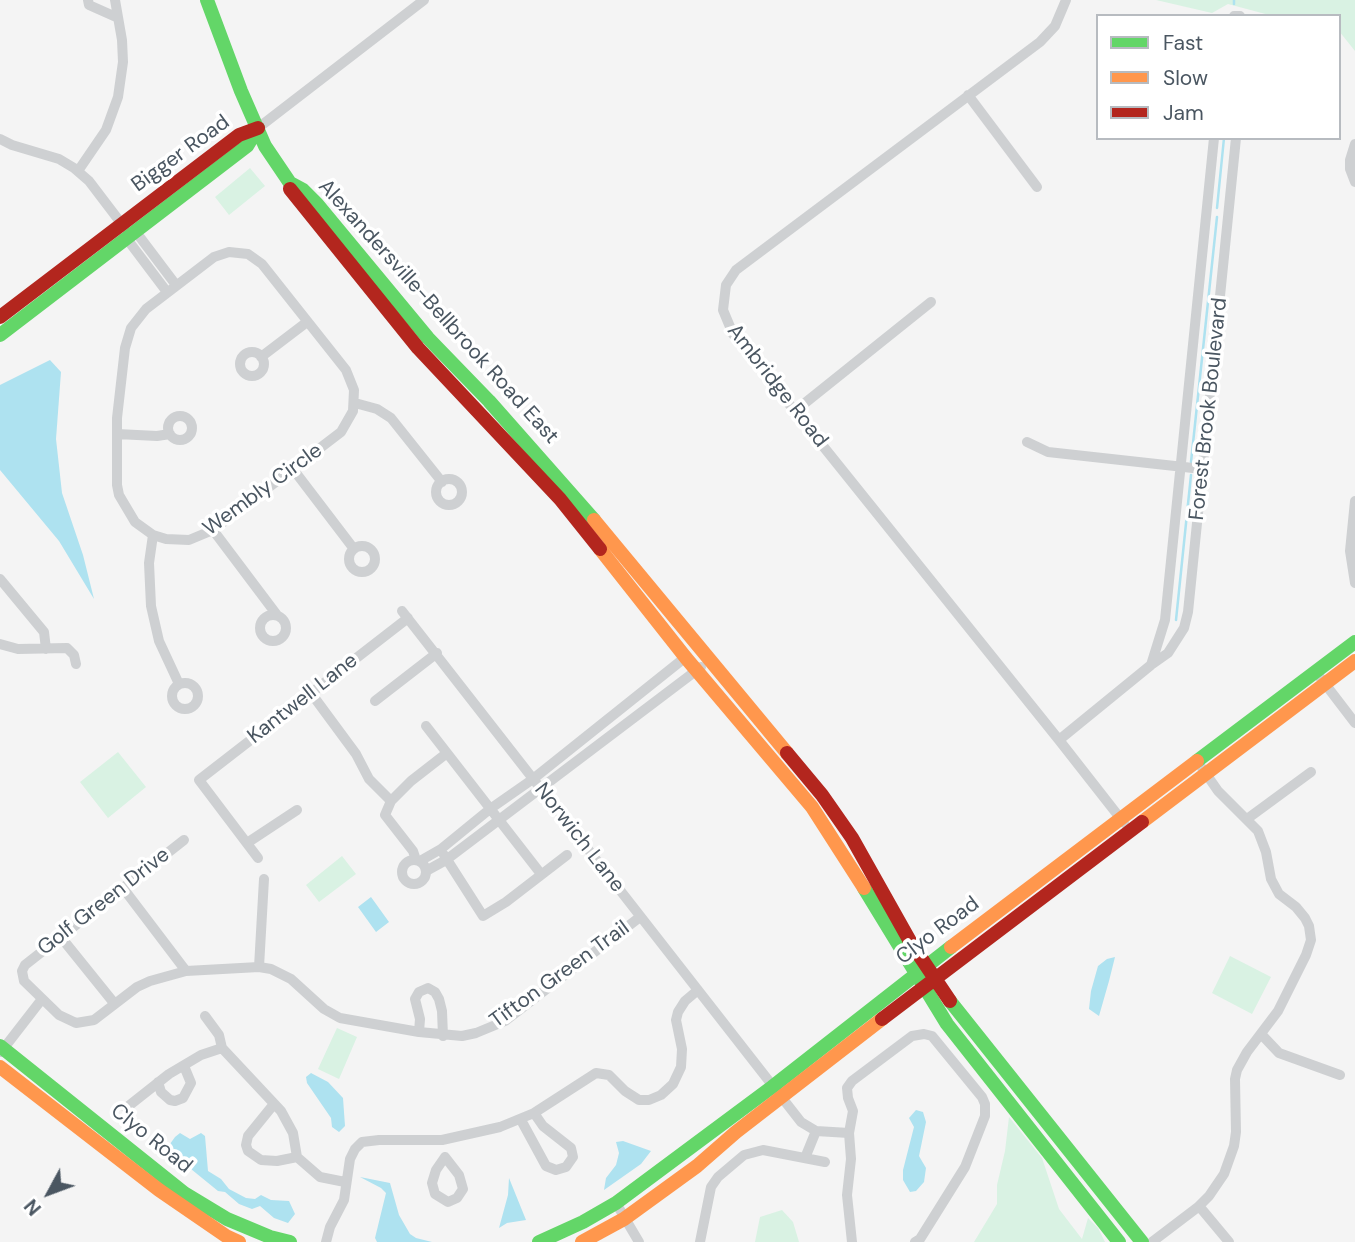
<!DOCTYPE html>
<html>
<head>
<meta charset="utf-8">
<style>
  body { margin:0 }
  #map { position:relative; width:1355px; height:1242px; overflow:hidden; background:#f4f4f4; font-family:"DM Sans",sans-serif }
  canvas { display:block }
  .legend { position:absolute; left:1096px; top:14px; width:245px; height:126px; box-sizing:border-box; background:#fff; border:2px solid #b7bbc0; margin:0; padding:9px 12px; list-style:none; font-size:21px; color:#4a5661 }
  .legend li { display:flex; align-items:center; gap:14px; height:35px }
  .legend b { width:35px; border:2px solid #b7bbc0 }
  .north { position:absolute; left:14px; top:1158px; width:70px; height:70px; -webkit-text-stroke:5px #fff; paint-order:stroke; rotate:229deg; font-size:19px; font-weight:700; line-height:28px; text-align:center; color:#4a5661 }
  .north::after { content:''; display:block; margin:auto; width:24px; height:32px; background:#4a5661; clip-path:polygon(50% 0,100% 100%,50% 72%,0 100%) }
</style>
</head>
<body>
<div id="map">
<canvas width="1355" height="1242"></canvas>
<ul class="legend">
<li><b style="height:9px;background:#63d668"></b>Fast</li>
<li><b style="height:9px;background:#ff974d"></b>Slow</li>
<li><b style="height:9px;background:#b3261e"></b>Jam</li>
</ul>
<div class="north">N</div>
</div>
<script>
const c = document.querySelector('canvas').getContext('2d');
c.lineJoin = 'round';
function fillPath(path, color) {
  c.fillStyle = color;
  c.fill(path, 'evenodd');
}
function poly(rows) {
  const path = new Path2D();
  for (const r of rows) {
    if (r.length === 3) {
      path.moveTo(r[0] + r[2], r[1]);
      path.arc(r[0], r[1], r[2], 0, 2 * Math.PI);
      continue;
    }
    path.moveTo(r[0], r[1]);
    for (let i = 2; i < r.length; i += 2) path.lineTo(r[i], r[i + 1]);
  }
  return path;
}
function strokePath(path, color, width, dash) {
  c.strokeStyle = color;
  c.lineWidth = width;
  c.lineCap = dash ? 'butt' : 'round';
  c.setLineDash(dash || []);
  c.stroke(path);
}
function label(font, color, halo, rows, align = 'center') {
  c.font = font + ' "DM Sans",sans-serif';
  c.lineWidth = 7;
  c.setLineDash([]);
  c.textBaseline = 'middle';
  c.strokeStyle = halo;
  c.fillStyle = color;
  for (const [text, x, y, turn = 0] of rows) {
    c.save();
    c.translate(x, y);
    c.rotate((+turn || 0) * Math.PI / 180);
    c.textAlign = isNaN(turn) ? turn : align;
    if (halo) c.strokeText(text, 0, 0);
    c.fillText(text, 0, 0);
    c.restore();
  }
}
const green = poly([
  [1156,0,1355,0,1355,51,1339,31,1339,16,1273,16,1228,4,1212,13],
  [250,168,265,186,229,215,215,197],
  [118,752,146,787,108,818,80,782],
  [342,856,356,874,319,902,306,885],
  [1230,956,1271,977,1252,1014,1212,993],
  [337,1028,357,1037,339,1079,318,1069],
  [1009,1117,1042,1158,1059,1209,1082,1239,1088,1218,1098,1228,1105,1242,974,1242,997,1204,997,1185,1005,1151],
  [782,1210,793,1222,799,1242,755,1242,760,1217]
]);
const water = poly([
  [50,360,61,372,56,439,62,493,83,555,94,599,59,541,0,470,0,385],
  [371,897,389,922,376,932,358,907],
  [1115,957,1109,981,1099,1016,1089,1009,1091,991,1098,966,1107,959],
  [311,1073,328,1082,343,1098,345,1126,339,1132,332,1127,331,1118,307,1083,306,1077],
  [916,1110,923,1112,926,1122,919,1156,926,1168,924,1182,916,1191,910,1192,903,1180,903,1170,914,1127,909,1118],
  [180,1133,190,1139,201,1133,205,1136,208,1171,221,1179,229,1189,246,1198,255,1199,261,1195,271,1200,289,1201,295,1214,288,1223,274,1218,260,1206,252,1209,239,1204,225,1192,218,1191,175,1156,170,1144,175,1137],
  [623,1141,651,1151,641,1164,604,1190,606,1178,616,1165,619,1153,616,1142],
  [360,1177,390,1183,399,1215,410,1234,416,1238,432,1242,377,1242,375,1238,386,1193,381,1188],
  [509,1178,526,1220,507,1223,499,1228,508,1195]
]);
const stream = poly([
  [1234,0,1234,4],
  [1217,208,1224,138],
  [1191,462,1217,217],
  [1176,620,1191,475]
]);
const street = poly([
  [88,0,89,5,116,17],
  [1066,0,1055,26,1040,42,736,270,726,285,723,310,733,334,1059,740,1124,823],
  [1234,16,1240,16],
  [968,95,1037,187],
  [258,128,424,0],
  [0,139,12,145,59,159,74,168,89,181,124,227],
  [1355,144,1350,160,1350,169,1355,182],
  [78,171,106,130,118,97,123,62,122,40,115,0],
  [136,232,176,285],
  [127,239,167,292],
  [229,252,248,254,262,264,346,370,354,390,353,411,341,432,213,530,189,540,166,539,153,535,135,522,119,495,117,485,117,418,125,348,131,328,146,309,214,257,229,252],
  [252,364,12],
  [261,357,307,322],
  [355,403,377,409,391,418,442,482],
  [795,411,931,302],
  [180,428,12],
  [117,434,157,436,170,434],
  [1027,442,1048,452,1202,469],
  [293,469,354,549],
  [449,492,13],
  [1355,501,1350,551,1355,583],
  [213,530,277,615],
  [153,535,149,563,151,606,159,641,179,684],
  [362,559,13],
  [0,579,44,632,46,649],
  [402,611,801,1122,816,1131,849,1133],
  [273,628,13],
  [0,644,18,649,67,648,74,655,76,664],
  [1151,665,1165,620,1214,138],
  [1316,672,1355,723],
  [185,696,13],
  [311,693,356,754,369,779,391,801],
  [375,701,437,653],
  [426,726,541,874],
  [1059,740,1151,665,1168,653,1184,628,1188,612,1236,138],
  [1247,819,1311,772],
  [184,840,25,965,22,971,24,981,59,1015,76,1023,94,1020,137,987,150,981,186,971,259,967,271,969,291,979,324,1009,340,1018,419,1032,462,1036,476,1033,505,1021,640,917],
  [247,843,297,810],
  [444,855,483,916,506,902,567,855],
  [258,858,199,780,408,618],
  [416,860,413,851,385,815,391,801,411,781,447,753],
  [414,872,12],
  [420,861,441,849,490,809,533,779,687,656],
  [426,871,446,860,701,667],
  [123,888,186,971],
  [60,936,114,1003],
  [259,967,264,879],
  [205,1016,219,1035,222,1048],
  [419,1032,420,1019,415,999,419,992,428,988,435,992,439,999,442,1011,443,1036],
  [1261,1034,1279,1053,1340,1075],
  [1,1052,42,999],
  [158,1082,161,1092,170,1100,175,1101,183,1098,191,1083,184,1066],
  [274,1104,248,1136,246,1145,248,1151,261,1160,277,1161,297,1157],
  [126,1108,169,1074,201,1055,222,1048,281,1111,293,1133,297,1157,320,1177,345,1182],
  [521,1120,546,1166,556,1170,566,1167,573,1157,571,1148,543,1126,534,1113],
  [445,1157,459,1175,463,1189,457,1198,448,1202,435,1194,432,1183,436,1170,445,1157],
  [805,1158,816,1131],
  [616,1203,639,1242],
  [1199,1206,1229,1242],
  [326,1242,330,1227,344,1200,350,1159,355,1149,362,1142,379,1140,442,1140,500,1127,534,1113,596,1073,609,1075,625,1091,639,1100,649,1100,661,1095,673,1084,681,1067,682,1049,676,1020,678,1012,685,1001,698,990],
  [700,1242,711,1187,718,1177,744,1155,763,1150,825,1162],
  [852,1242,847,1195,851,1159,849,1133,853,1111,848,1098,847,1088,852,1081,912,1036,924,1034,932,1036,982,1097,985,1104,985,1116,965,1167,920,1239,915,1242],
  [1152,1242,1198,1207,1209,1196,1224,1174,1234,1146,1236,1132,1235,1079,1237,1070,1247,1052,1278,1011,1306,955,1311,940,1309,926,1305,918,1296,907,1279,894,1271,879,1266,852,1258,831,1218,791,1202,768]
]);
const fast = poly([
  [207,0,241,91,265,146,290,183,303,190,317,204,428,338,489,401,594,520],
  [0,335,247,146,258,128],
  [1197,761,1355,642],
  [864,888,947,1024,1119,1242],
  [950,1001,1142,1242],
  [0,1046,184,1193,227,1219,270,1237,290,1242],
  [539,1242,583,1222,616,1203,772,1087,951,947]
]);
const slow = poly([
  [594,520,787,753],
  [600,549,686,658,812,807,864,888],
  [1142,822,1355,661],
  [951,947,1197,761],
  [0,1067,159,1190,226,1236,239,1242],
  [582,1242,624,1219,697,1166,736,1132,882,1019]
]);
const jam = poly([
  [290,189,418,348,560,499,600,549],
  [0,317,239,135,258,128],
  [787,753,822,795,852,838,911,943,950,1001],
  [882,1019,1142,822]
]);
const streetNames = [
  ["Bigger Road",181,154,-36],
  ["Alexandersville-Bellbrook Road East",438,312,48],
  ["Ambridge Road",777,386,52],
  ["Forest Brook Boulevard",1209,409,-84],
  ["Wembly Circle",263,490,-36],
  ["Kantwell Lane",303,699,-38],
  ["Norwich Lane",579,838,52],
  ["Golf Green Drive",104,902,-38],
  ["Clyo Road",938,931,-37],
  ["Tifton Green Trail",560,975,-36],
  ["Clyo Road",151,1139,39]
];
fillPath(green, '#d9f2e3');
fillPath(water, '#aee2f0');
strokePath(stream, '#aee2f0', 2.5);
strokePath(street, '#ced0d2', 10);
strokePath(fast, '#63d668', 14);
strokePath(slow, '#ff974d', 14);
strokePath(jam, '#b3261e', 14);
label('21px', '#4a5661', '#fff', streetNames);
</script>
</body>
</html>
